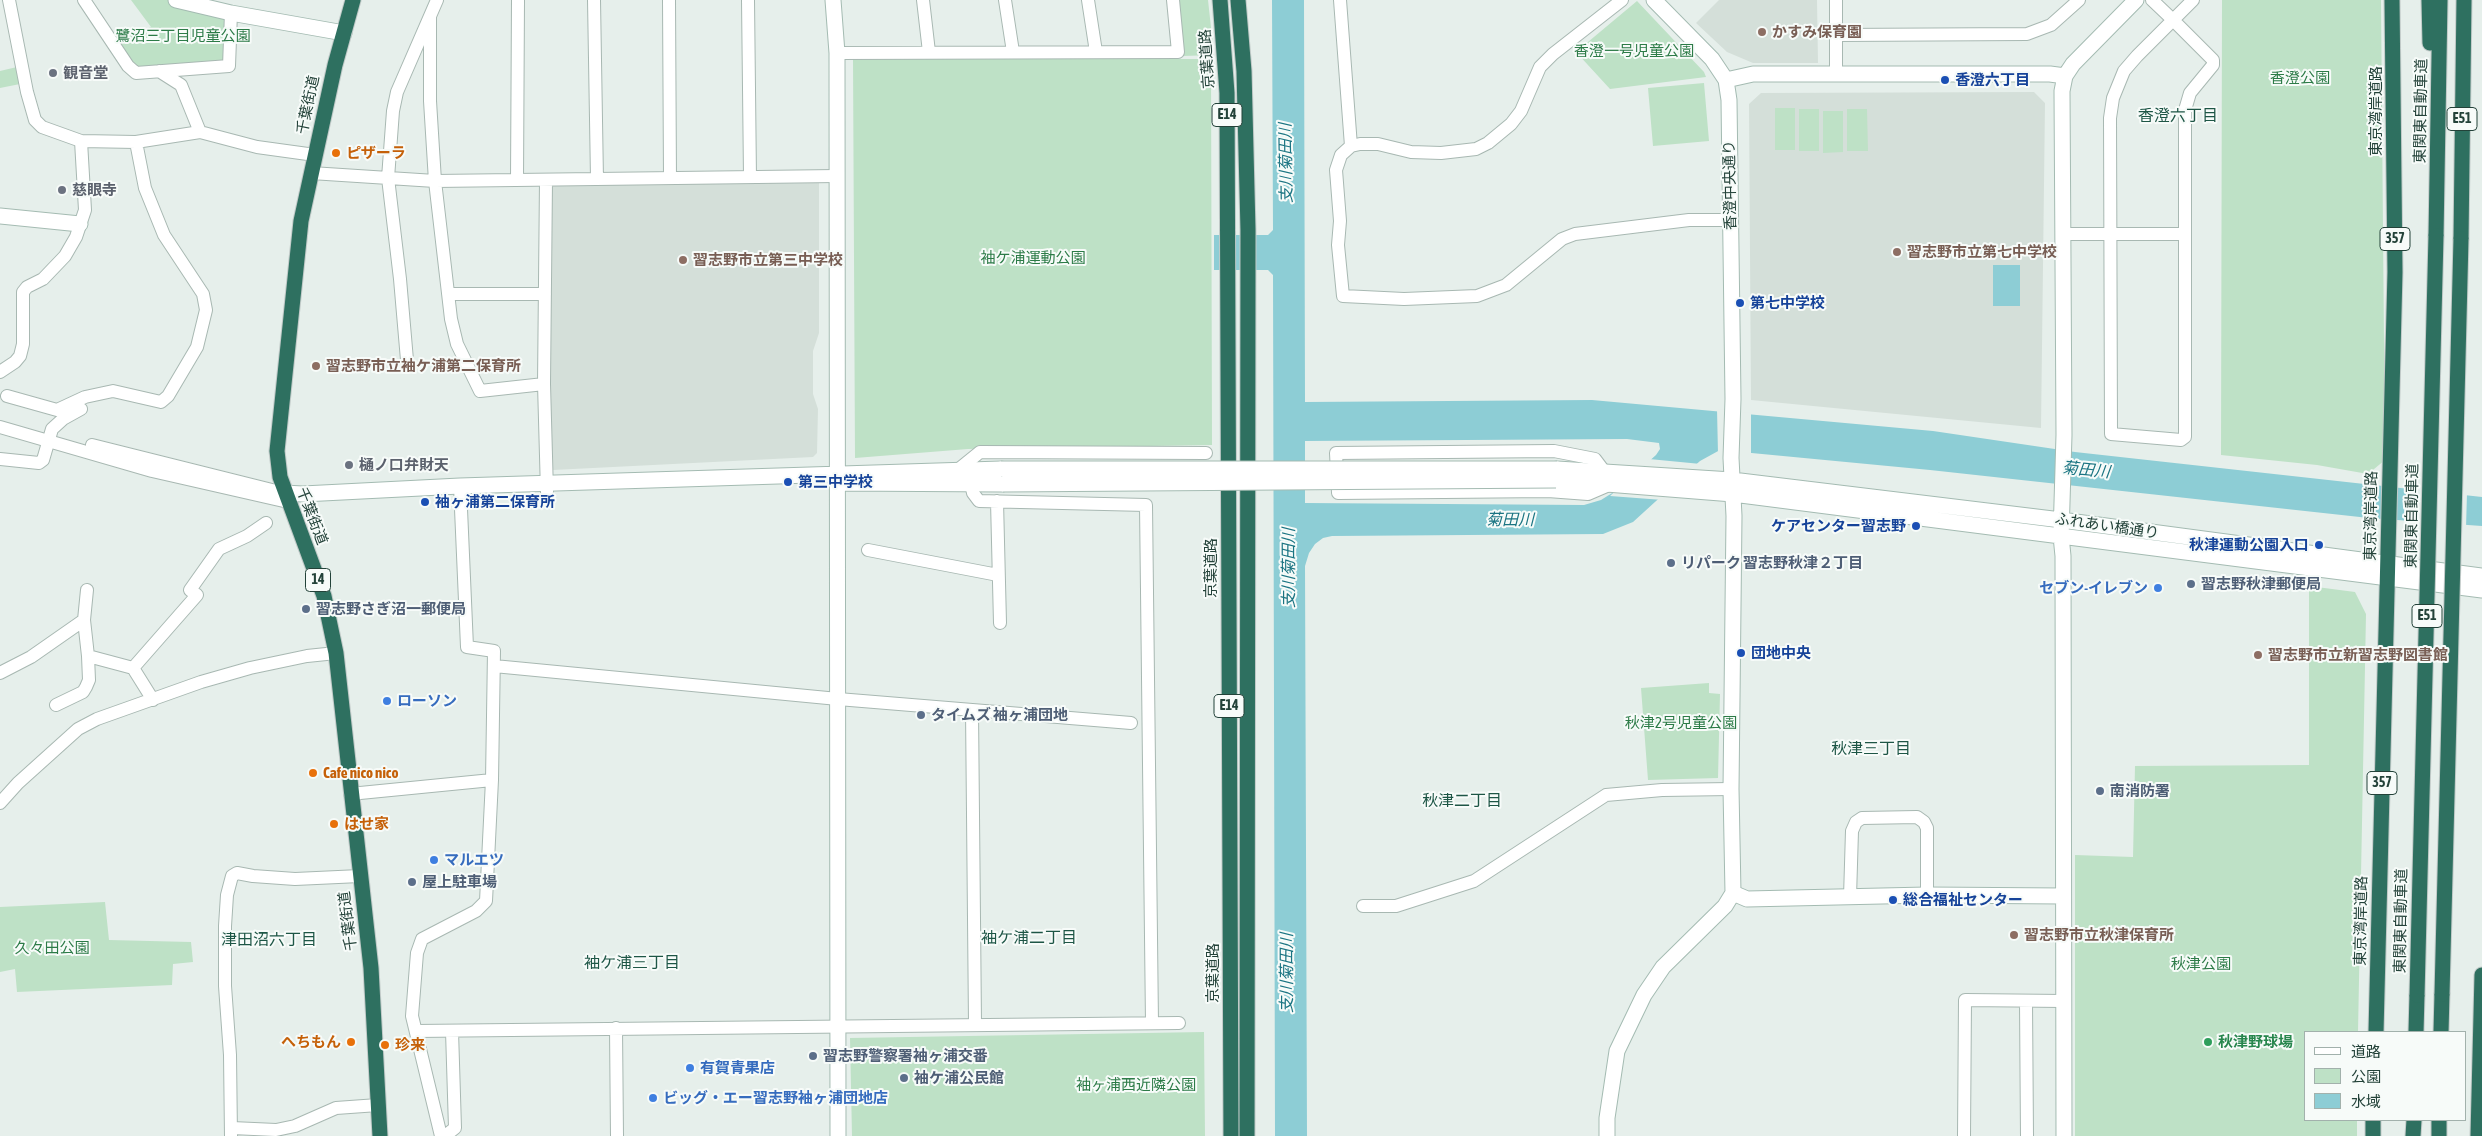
<!DOCTYPE html>
<html>
<head>
<meta charset="utf-8">
<style>
  body { margin:0 }
  #map { position:relative; width:2482px; height:1136px; overflow:hidden; background:#e6efeb; font-family:"Asap Condensed","Noto Sans JP",sans-serif }
  canvas { display:block }
  .legend { position:absolute; left:2304px; top:1031px; width:162px; height:90px; box-sizing:border-box; background:#f7fbf9; border:1px solid #a2b1ac; margin:0; padding:6px 9px; list-style:none; font-size:15px; color:#234239 }
  .legend li { display:flex; align-items:center; gap:10px; height:25px }
  .legend b { width:25px; border:1px solid #a2b1ac }
</style>
</head>
<body>
<div id="map">
<canvas width="2482" height="1136"></canvas>
<ul class="legend">
<li><b style="height:6px;background:#fff"></b>道路</li>
<li><b style="height:14px;background:#bee1c6"></b>公園</li>
<li><b style="height:14px;background:#8dcdd5"></b>水域</li>
</ul>
</div>
<script>
const c = document.querySelector('canvas').getContext('2d');
c.lineJoin = 'round';
function fillPath(path, color) {
  c.fillStyle = color;
  c.fill(path, 'evenodd');
}
function poly(rows) {
  const path = new Path2D();
  for (const r of rows) {
    path.moveTo(r[0], r[1]);
    for (let i = 2; i < r.length; i += 2) path.lineTo(r[i], r[i + 1]);
  }
  return path;
}
function strokePath(path, color, width, dash) {
  c.strokeStyle = color;
  c.lineWidth = width;
  c.lineCap = dash ? 'butt' : 'round';
  c.setLineDash(dash || []);
  c.stroke(path);
}
function label(font, color, halo, rows, align = 'center') {
  c.font = font + ' "Asap Condensed","Noto Sans JP",sans-serif';
  c.lineWidth = 4;
  c.setLineDash([]);
  c.textBaseline = 'middle';
  c.strokeStyle = halo;
  c.fillStyle = color;
  for (const [text, x, y, turn = 0] of rows) {
    c.save();
    c.translate(x, y);
    c.rotate((+turn || 0) * Math.PI / 180);
    c.textAlign = isNaN(turn) ? turn : align;
    if (halo) c.strokeText(text, 0, 0);
    c.fillText(text, 0, 0);
    c.restore();
  }
}
const built = poly([
  [1719,0,1817,0,1818,63,1753,63,1727,52,1696,23],
  [2034,92,2045,103,2041,428,1751,400,1749,104,1761,93],
  [819,183,819,333,813,351,813,394,818,409,817,453,813,457,553,470,548,464,550,185]
]);
const green = poly([
  [131,0,176,0,231,13,229,66,136,73,113,42,151,27],
  [1178,0,1208,0,1214,55,1183,56],
  [2222,0,2381,0,2385,460,2368,474,2317,465,2221,455],
  [1637,1,1704,72,1706,77,1610,89,1576,52],
  [853,59,1211,59,1212,445,968,449,855,458],
  [17,67,20,84,0,88,0,71],
  [1704,83,1709,141,1653,146,1648,88],
  [1775,108,1795,108,1795,150,1775,150],
  [1799,109,1819,109,1819,151,1799,151],
  [1847,109,1867,109,1868,151,1847,151],
  [1823,111,1843,111,1843,152,1823,153],
  [2309,586,2355,592,2366,614,2358,1032,2306,1032,2306,1120,2357,1120,2357,1136,2075,1136,2075,855,2133,857,2135,766,2309,765],
  [1709,683,1709,693,1720,694,1718,778,1648,780,1641,688],
  [105,902,109,940,191,942,193,962,173,964,172,985,17,992,15,969,0,972,0,907],
  [1204,1032,1205,1136,852,1136,850,1038]
]);
const water = poly([
  [1272,0,1304,0,1305,402,1592,400,1933,431,2075,452,2482,497,2482,526,2369,518,1930,470,1720,450,1700,461,1633,522,1603,534,1332,536,1323,538,1315,544,1309,553,1305,566,1307,1136,1275,1136,1273,275,1268,270,1214,270,1214,235,1268,235,1273,230],
  [1627,439,1659,443,1660,449,1656,455,1617,490,1601,500,1584,505,1305,503,1305,441],
  [1993,265,2020,265,2020,306,1993,306]
]);
const pier = poly([
  [1717,409,1751,413,1751,455,1718,454],
  [1649,459,1701,464,1663,500,1610,496],
  [2415,487,2467,493,2466,528,2414,524]
]);
const street = poly([
  [9,0,27,92,35,120,42,127,81,141,136,142,200,132],
  [84,0,128,66,136,73,229,66,231,13],
  [594,0,597,179],
  [669,0,670,178],
  [748,0,750,177],
  [923,0,929,52],
  [1005,0,1013,52],
  [1088,0,1096,52],
  [1340,0,1351,146],
  [1622,0,1553,54,1540,67,1521,111,1511,124,1488,143,1476,149,1441,153,1411,152,1378,144,1360,144,1351,146,1341,155,1336,170,1340,221,1338,245,1343,296,1404,299,1477,296,1506,285,1562,239,1575,234,1689,220,1730,220],
  [1836,0,1836,74],
  [2152,0,2173,20,2213,60,2213,65,2190,93,2185,110,2185,437,2181,440,2111,434,2110,118,2113,98,2124,71,2137,56,2193,0],
  [430,17,430,101,435,181,451,319,457,344,480,391,544,384],
  [1836,35,2027,34,2051,25,2079,0],
  [837,53,1178,52,1173,0],
  [159,71,181,85,200,132,257,147,315,155],
  [311,173,435,181,837,176],
  [517,180,518,0],
  [546,180,544,384,547,492],
  [2063,234,2185,234],
  [448,294,545,294],
  [407,360,400,279,388,178,393,111,397,92,437,0],
  [0,372,15,362,20,356,23,344,23,292,27,287,43,279,65,256,76,237,85,210,81,141],
  [7,396,57,410,85,397,113,391,161,402,168,396,197,347,206,310,203,294,164,235,145,188,136,142],
  [0,427,152,471,288,502],
  [92,445,284,493],
  [0,459,39,463,43,460,52,429,63,419,81,409],
  [959,469,980,452,1206,453],
  [1604,471,1595,459,1554,451,1336,453,1338,493,1548,491,1588,494,1609,485],
  [971,484,973,493,979,501,1146,505,1152,1023],
  [997,501,1000,623],
  [868,550,998,575],
  [87,590,84,620,88,656,133,668,153,700],
  [494,666,838,699,1131,723],
  [133,668,197,595,190,590,219,549,247,536,266,523],
  [0,673,31,657,84,620],
  [56,705,83,692,86,687,89,680,88,656],
  [972,710,975,1024],
  [350,794,492,780],
  [0,803,18,783,78,729,97,719,201,682,250,668,307,656,336,653],
  [1850,897,1852,831,1856,822,1862,818,1917,817,1924,822,1927,828,1927,895],
  [1363,906,1396,906,1474,881,1606,795,1662,790,1731,789],
  [2026,1002,2027,1136],
  [616,1028,617,1136],
  [416,1031,1179,1023],
  [232,1128,276,1130,295,1126,336,1108,378,1105],
  [231,1136,230,1055,225,986,225,926,227,895,232,876,237,873,253,876,295,879,360,876],
  [441,1136,412,1016,417,953,422,939,476,911,486,901,492,780,494,651,467,647,460,486],
  [445,1136,455,1128,452,1031],
  [1964,1136,1965,1000,2064,1001]
]);
const secondary = poly([
  [176,0,231,13,344,33],
  [833,0,837,53,838,1136],
  [1726,80,1753,74,2050,74,2065,76],
  [0,216,80,224],
  [1557,469,1732,480,2061,520,2482,576],
  [1556,480,1733,494,2482,590],
  [839,483,1003,484],
  [284,493,303,494,460,486,1001,469],
  [1733,893,1747,899,1927,895,2063,896],
  [1607,1136,1607,1118,1617,1051,1644,995,1663,967,1725,906,1733,893,1731,789,1734,516,1731,458,1733,399,1729,100,1726,80,1712,59,1654,0],
  [2064,1136,2063,556,2061,536,2064,435,2062,91,2065,76,2073,64,2136,0]
]);
const highway = poly([
  [353,0,335,65,301,221,277,451,280,477,324,596,336,653,371,968,380,1136],
  [1220,0,1227,93,1231,1136],
  [1238,0,1244,71,1248,230,1247,1136],
  [2429,0,2430,43],
  [2436,236,2440,0],
  [2461,239,2464,0],
  [2376,1032,2395,272,2392,0],
  [2416,1032,2417,995],
  [2441,1032,2442,994],
  [2373,1136,2373,1120],
  [2413,1136,2414,1120],
  [2439,1136,2439,1120],
  [2478,1136,2482,975]
]);
const secondaryBridge = poly([
  [1001,469,1557,469],
  [1003,484,1556,480]
]);
const highwayBridge = poly([
  [2442,994,2461,239],
  [2417,995,2436,236]
]);
const markers = [
  [1762,32,5,"#8d6e63"],
  [53,73,5,"#6b7280"],
  [1945,80,5,"#1a4fb4"],
  [336,153,5,"#e8710a"],
  [62,190,5,"#6b7280"],
  [1897,252,5,"#8d6e63"],
  [683,260,5,"#8d6e63"],
  [1740,303,5,"#1a4fb4"],
  [316,366,5,"#8d6e63"],
  [349,465,5,"#6b7280"],
  [788,482,5,"#1a4fb4"],
  [425,502,5,"#1a4fb4"],
  [1916,526,5,"#1a4fb4"],
  [2319,545,5,"#1a4fb4"],
  [1671,563,5,"#5c6f8a"],
  [2191,584,5,"#5c6f8a"],
  [2158,588,5,"#3f7fe0"],
  [306,609,5,"#5c6f8a"],
  [1741,653,5,"#1a4fb4"],
  [2258,655,5,"#8d6e63"],
  [387,701,5,"#3f7fe0"],
  [921,715,5,"#5c6f8a"],
  [313,773,5,"#e8710a"],
  [2100,791,5,"#5c6f8a"],
  [334,824,5,"#e8710a"],
  [434,860,5,"#3f7fe0"],
  [412,882,5,"#5c6f8a"],
  [1893,900,5,"#1a4fb4"],
  [2014,935,5,"#8d6e63"],
  [351,1042,5,"#e8710a"],
  [2208,1042,5,"#2e9e5b"],
  [385,1045,5,"#e8710a"],
  [813,1056,5,"#5c6f8a"],
  [690,1068,5,"#3f7fe0"],
  [904,1078,5,"#5c6f8a"],
  [653,1098,5,"#3f7fe0"]
];
const shields = [
  [1227,115,30],
  [2462,119,30],
  [2395,239,30],
  [318,580,25],
  [2427,616,30],
  [1229,706,30],
  [2382,783,30]
];
const shieldNames = [
  ["E14",1227,115],
  ["E51",2462,119],
  ["357",2395,239],
  ["14",318,580],
  ["E51",2427,616],
  ["E14",1229,706],
  ["357",2382,783]
];
const educationNames = [
  ["かすみ保育園",1772,32],
  ["習志野市立第七中学校",1907,252],
  ["習志野市立第三中学校",693,260],
  ["習志野市立袖ケ浦第二保育所",326,366],
  ["習志野市立新習志野図書館",2268,655],
  ["習志野市立秋津保育所",2024,935]
];
const parkNames = [
  ["鷺沼三丁目児童公園",183,36],
  ["香澄一号児童公園",1634,51],
  ["香澄公園",2300,78],
  ["袖ケ浦運動公園",1033,258],
  ["秋津2号児童公園",1681,723],
  ["久々田公園",52,948],
  ["秋津公園",2201,964],
  ["袖ヶ浦西近隣公園",1136,1085]
];
const streetNames = [
  ["京葉道路",1207,59,-94],
  ["千葉街道",308,105,-78],
  ["東京湾岸道路",2376,111,-90],
  ["東関東自動車道",2421,111,-89],
  ["香澄中央通り",1730,185,-91],
  ["千葉街道",312,516,69],
  ["東京湾岸道路",2371,516,-89],
  ["東関東自動車道",2412,516,-89],
  ["ふれあい橋通り",2107,526,8],
  ["京葉道路",1211,568,-90],
  ["千葉街道",348,921,-97],
  ["東京湾岸道路",2361,921,-89],
  ["東関東自動車道",2401,921,-89],
  ["京葉道路",1213,973,-90]
];
const worshipNames = [
  ["観音堂",63,73],
  ["慈眼寺",72,190],
  ["樋ノ口弁財天",359,465]
];
const transitNames = [
  ["香澄六丁目",1955,80],
  ["第七中学校",1750,303],
  ["第三中学校",798,482],
  ["袖ヶ浦第二保育所",435,502],
  ["ケアセンター習志野",1906,526,"right"],
  ["秋津運動公園入口",2309,545,"right"],
  ["団地中央",1751,653],
  ["総合福祉センター",1903,900]
];
const foodNames = [
  ["ピザーラ",346,153],
  ["Cafe nico nico",323,773],
  ["はせ家",344,824],
  ["へちもん",341,1042,"right"],
  ["珍来",395,1045]
];
const serviceNames = [
  ["リパーク 習志野秋津２丁目",1681,563],
  ["習志野秋津郵便局",2201,584],
  ["習志野さぎ沼一郵便局",316,609],
  ["タイムズ 袖ヶ浦団地",931,715],
  ["南消防署",2110,791],
  ["屋上駐車場",422,882],
  ["習志野警察署袖ヶ浦交番",823,1056],
  ["袖ケ浦公民館",914,1078]
];
const shopNames = [
  ["セブン-イレブン",2148,588,"right"],
  ["ローソン",397,701],
  ["マルエツ",444,860],
  ["有賀青果店",700,1068],
  ["ビッグ・エー習志野袖ヶ浦団地店",663,1098]
];
const leisureNames = [
  ["秋津野球場",2218,1042]
];
const neighbourhoodNames = [
  ["香澄六丁目",2178,116],
  ["秋津三丁目",1871,749],
  ["秋津二丁目",1462,801],
  ["袖ケ浦二丁目",1029,938],
  ["津田沼六丁目",269,940],
  ["袖ケ浦三丁目",632,963]
];
const waterNames = [
  ["支川菊田川",1286,163,-91],
  ["菊田川",2086,470,6],
  ["菊田川",1510,520],
  ["支川菊田川",1289,568,-90],
  ["支川菊田川",1287,973,-90]
];
fillPath(built, '#d4dfd9');
fillPath(green, '#bee1c6');
fillPath(water, '#8dcdd5');
fillPath(pier, '#e6efeb');
strokePath(street, '#a8b8b2', 14);
strokePath(secondary, '#a4bbb2', 17);
strokePath(highway, '#c1cac8', 17);
strokePath(street, '#fff', 12);
strokePath(secondary, '#fff', 15);
strokePath(highway, '#2e7060', 15);
strokePath(secondaryBridge, '#a4bbb2', 17, []);
strokePath(highwayBridge, '#c1cac8', 17, []);
strokePath(secondaryBridge, '#fff', 15);
strokePath(highwayBridge, '#2e7060', 15);
for (const [x, y, r, color] of markers) {
  const dot = new Path2D();
  dot.arc(x, y, r, 0, 2 * Math.PI);
  c.fillStyle = color;
  c.fill(dot);
  strokePath(dot, '#f7fbf9', 2);
}
for (const [x, y, w] of shields) {
  const box = new Path2D();
  box.roundRect(x - w / 2, y - 11.5, w, 23, 4);
  c.fillStyle = '#f7fbf9';
  c.fill(box);
  strokePath(box, '#234239', 1);
}
label('bold 14px', '#234239', null, shieldNames);
label('bold 15px', '#785e54', '#f7fbf9', educationNames, 'left');
label('15px', '#2c7b47', '#f7fbf9', parkNames);
label('15px', '#234239', '#f7fbf9', streetNames);
label('bold 15px', '#5b616d', '#f7fbf9', worshipNames, 'left');
label('bold 15px', '#164399', '#f7fbf9', transitNames, 'left');
label('bold 15px', '#c56008', '#f7fbf9', foodNames, 'left');
label('bold 15px', '#4e5e75', '#f7fbf9', serviceNames, 'left');
label('bold 15px', '#366cbe', '#f7fbf9', shopNames, 'left');
label('bold 15px', '#27864d', '#f7fbf9', leisureNames, 'left');
label('16px', '#1e5646', '#f7fbf9', neighbourhoodNames);
label('italic 16px', '#1a7482', '#f7fbf9', waterNames);
</script>
</body>
</html>
